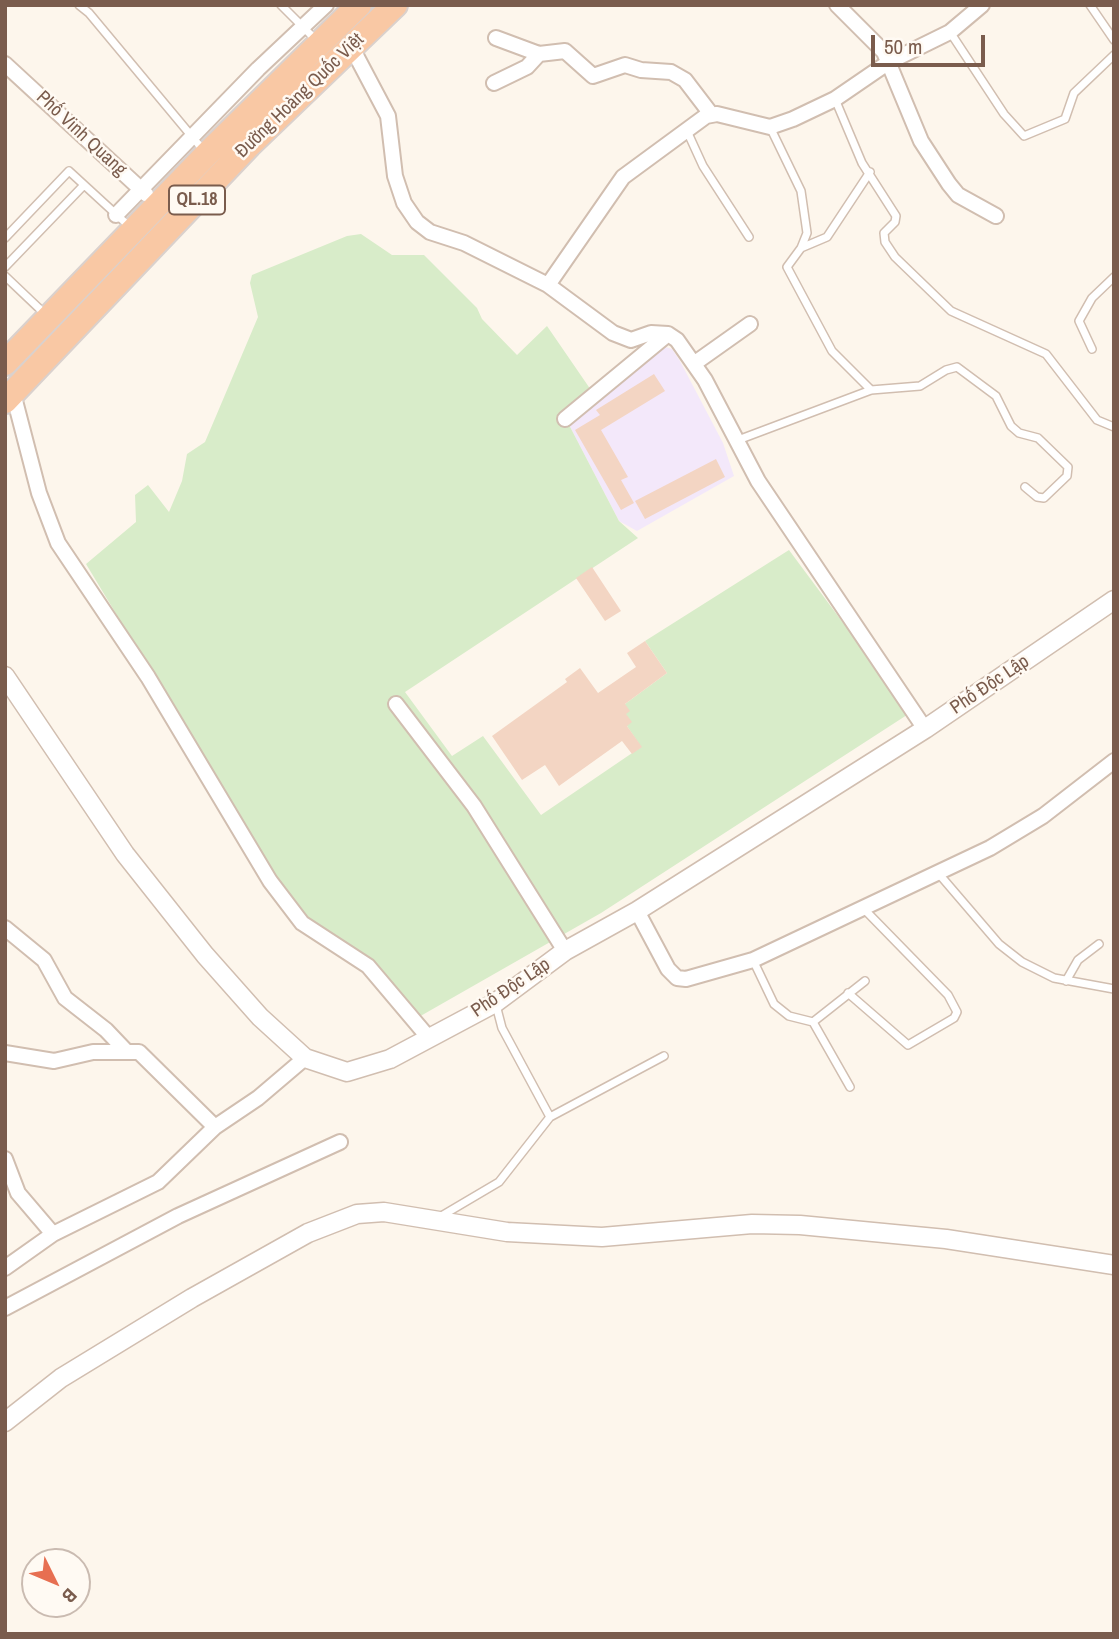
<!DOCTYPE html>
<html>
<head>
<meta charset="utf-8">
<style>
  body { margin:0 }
  #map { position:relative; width:1119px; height:1639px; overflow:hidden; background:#fdf6ec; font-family:"Archivo Narrow",sans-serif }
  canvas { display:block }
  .frame { position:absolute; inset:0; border:7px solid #7a5c4d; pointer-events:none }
  .north { position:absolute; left:21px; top:1548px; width:70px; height:70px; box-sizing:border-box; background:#fffaf3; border:2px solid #cabbb1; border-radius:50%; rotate:133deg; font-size:19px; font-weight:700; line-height:28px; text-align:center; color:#7a5c4d }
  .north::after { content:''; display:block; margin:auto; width:24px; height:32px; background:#e76f51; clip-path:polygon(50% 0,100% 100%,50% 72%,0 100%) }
  .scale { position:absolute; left:871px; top:35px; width:114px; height:32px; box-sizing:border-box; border:4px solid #7a5c4d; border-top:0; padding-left:9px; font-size:21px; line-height:24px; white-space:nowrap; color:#7a5c4d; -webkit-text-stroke:5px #fffaf3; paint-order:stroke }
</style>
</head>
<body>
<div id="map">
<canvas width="1119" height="1639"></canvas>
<div class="frame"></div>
<div class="north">B</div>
<div class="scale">50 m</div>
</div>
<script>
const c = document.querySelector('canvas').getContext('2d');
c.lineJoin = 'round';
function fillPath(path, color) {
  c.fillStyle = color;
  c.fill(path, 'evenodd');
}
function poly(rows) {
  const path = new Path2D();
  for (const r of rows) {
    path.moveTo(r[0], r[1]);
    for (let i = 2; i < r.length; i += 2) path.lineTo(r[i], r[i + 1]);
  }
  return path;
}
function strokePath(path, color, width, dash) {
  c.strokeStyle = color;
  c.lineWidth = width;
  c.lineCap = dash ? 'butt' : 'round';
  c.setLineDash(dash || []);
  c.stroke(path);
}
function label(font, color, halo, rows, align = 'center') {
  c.font = font + ' "Archivo Narrow",sans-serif';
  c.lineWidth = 5;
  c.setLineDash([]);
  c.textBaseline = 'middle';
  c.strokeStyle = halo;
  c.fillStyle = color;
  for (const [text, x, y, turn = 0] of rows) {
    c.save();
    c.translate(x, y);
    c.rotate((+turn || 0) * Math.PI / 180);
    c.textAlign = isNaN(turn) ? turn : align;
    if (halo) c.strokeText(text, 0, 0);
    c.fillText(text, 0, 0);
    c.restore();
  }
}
const education = poly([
  [662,346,672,349,680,361,723,443,734,476,637,531,619,521,567,421]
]);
const green = poly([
  [361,234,392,255,424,255,477,308,482,319,517,355,547,326,593,393,567,421,619,521,638,538,405,692,452,756,483,736,541,815,641,747,627,726,625,704,667,673,645,641,789,550,910,713,601,913,417,1018,309,921,285,894,86,564,136,522,135,495,148,485,169,512,182,481,187,454,205,442,258,317,250,283,252,275,347,236]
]);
const building = poly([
  [654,374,665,391,601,430,628,477,621,480,634,503,621,510,575,430,600,415,596,410],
  [716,459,725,477,645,519,635,501],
  [592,567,621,611,605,621,576,578],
  [645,641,667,673,625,704,630,711,626,714,632,722,627,726,642,747,632,754,622,741,559,786,545,765,522,780,492,736,567,682,565,679,580,668,598,693,636,667,627,653]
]);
const service = poly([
  [79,5,89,13,204,151],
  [281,5,318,42],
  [1090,5,1114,40],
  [950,32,1004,114,1024,136,1065,119,1074,93,1114,55],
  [835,99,862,163,896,216,895,222,884,233,885,242,895,257,951,311,1046,354,1097,420,1114,427],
  [770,127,801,191,807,233,801,248],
  [687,131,703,166,749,237],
  [870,172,827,237,801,248,787,267,832,351,871,390],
  [5,238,69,171,130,227],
  [5,267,84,185],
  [5,276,45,314],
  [1092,349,1079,321,1092,298,1114,277],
  [738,440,871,390,920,386,946,370,957,367,996,396,1011,426,1019,433,1038,438,1068,467,1067,476,1044,498,1037,497,1025,487],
  [939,874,999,944,1022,962,1054,978,1114,989],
  [753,960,774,1004,789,1016,813,1022,850,1087],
  [1066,981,1078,960,1099,944],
  [848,993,908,1045,954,1018,957,1012,948,995,863,908],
  [496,1005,502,1028,550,1117],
  [813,1022,865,981],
  [438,1218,499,1182,550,1117,664,1056]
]);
const minor = poly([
  [837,5,884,52,921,141,949,184,958,195,996,216],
  [496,38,539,54,565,51,593,76,625,65,641,70,671,72,685,80,711,114],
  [351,46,388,116,395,176,404,203,417,222,430,232,464,243,548,285,613,333,631,340,651,333,668,334,677,340,705,380,758,481,925,729],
  [5,64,146,194],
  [494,83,527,67,539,54],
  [116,215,258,69,326,5],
  [548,285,623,177,706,116,717,114,770,127,793,119,835,99,889,62,950,32,982,5],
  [695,363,750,324],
  [13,393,39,493,58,543,148,677,270,881,302,923,368,966,428,1037],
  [565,419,668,334],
  [396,704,474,806,565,951],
  [637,911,668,969,677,978,686,979,753,960,990,848,1043,816,1114,761],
  [5,928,44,960,65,998,106,1030,126,1051],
  [5,1053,54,1061,93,1052,139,1052,215,1127],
  [5,1159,18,1193,53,1234],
  [5,1268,53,1234,158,1182,215,1127,258,1098,305,1058],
  [5,1308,178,1216,340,1142]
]);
const tertiary = poly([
  [5,676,125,854,205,955,260,1017,305,1058,347,1072,390,1059,495,1003,565,951,637,911,925,729,1114,600],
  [5,1422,61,1378,192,1298,308,1233,357,1214,384,1212,507,1232,602,1237,752,1224,800,1225,946,1239,1114,1265]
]);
const trunk = poly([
  [5,363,207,154,359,5],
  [5,401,249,145,395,5]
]);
const shields = [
  [197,200,56]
];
const shieldNames = [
  ["QL.18",197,200]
];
const streetNames = [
  ["Đường Hoàng Quốc Việt",300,96,-44],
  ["Phố Vinh Quang",81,134,43],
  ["Phố Độc Lập",990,685,-34],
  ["Phố Độc Lập",511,988,-34]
];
fillPath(education, '#f3e8fa');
fillPath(green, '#d8ecc9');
fillPath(building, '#f3d5c3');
strokePath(service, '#d1beb0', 10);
strokePath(minor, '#d1beb0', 18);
strokePath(tertiary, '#d1beb0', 21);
strokePath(trunk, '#dad1cd', 28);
strokePath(service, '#fff', 7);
strokePath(minor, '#fff', 14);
strokePath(tertiary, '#fff', 18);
strokePath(trunk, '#f9c8a4', 24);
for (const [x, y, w] of shields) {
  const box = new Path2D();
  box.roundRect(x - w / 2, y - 14.5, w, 29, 5);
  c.fillStyle = '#fffaf3';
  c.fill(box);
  strokePath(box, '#7a5c4d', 2);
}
label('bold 18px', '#7a5c4d', null, shieldNames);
label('19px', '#7a5c4d', '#fffaf3', streetNames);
</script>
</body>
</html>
